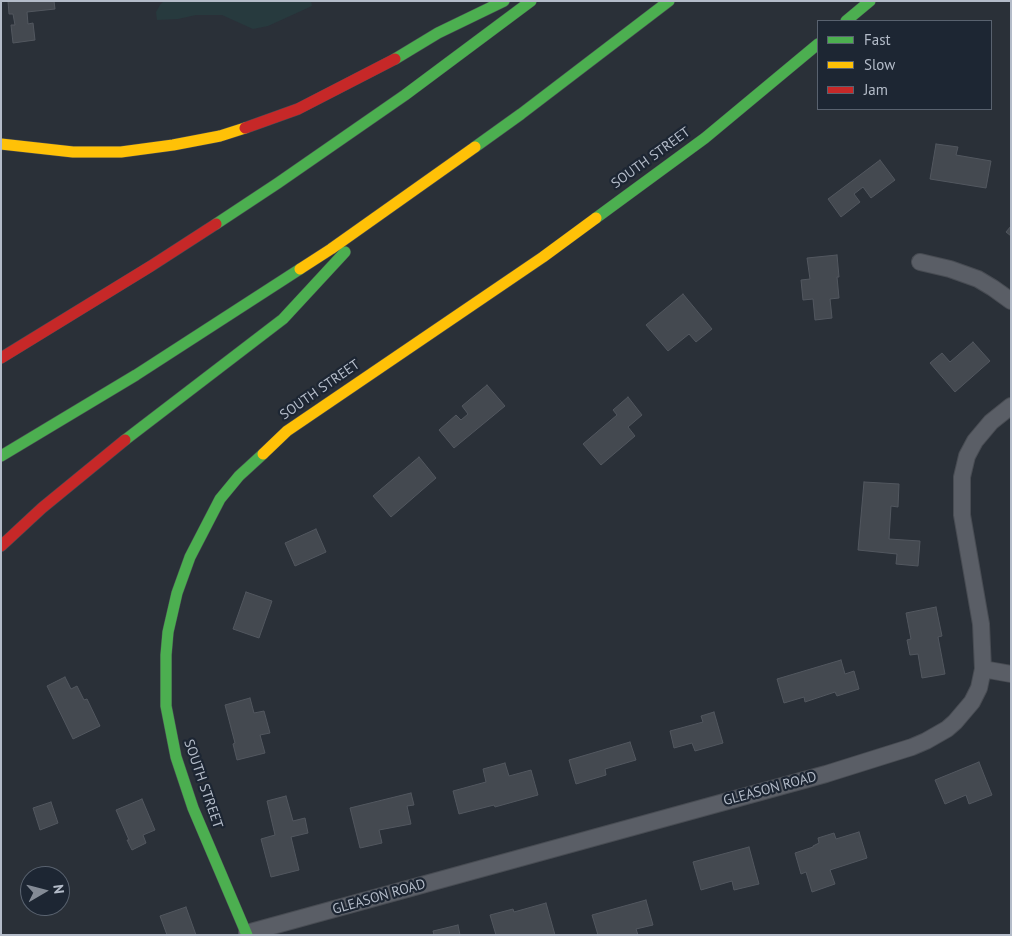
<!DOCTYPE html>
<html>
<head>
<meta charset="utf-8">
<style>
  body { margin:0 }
  #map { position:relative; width:1012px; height:936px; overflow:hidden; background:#2a3038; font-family:"PT Sans",sans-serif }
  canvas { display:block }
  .frame { position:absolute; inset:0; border:2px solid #b4bcc9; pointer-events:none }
  .legend { position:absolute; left:817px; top:20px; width:175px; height:90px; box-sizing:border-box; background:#1d2633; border:1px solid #59626f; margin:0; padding:6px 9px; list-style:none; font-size:15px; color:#b4bcc9 }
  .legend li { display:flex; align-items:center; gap:10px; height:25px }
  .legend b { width:25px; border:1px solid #59626f }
  .north { position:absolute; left:20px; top:866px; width:50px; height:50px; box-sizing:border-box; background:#1d2633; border:1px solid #59626f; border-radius:50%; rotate:82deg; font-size:14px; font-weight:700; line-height:20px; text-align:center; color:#b4bcc9 }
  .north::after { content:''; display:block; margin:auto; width:18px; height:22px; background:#848b96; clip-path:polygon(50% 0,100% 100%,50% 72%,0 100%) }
</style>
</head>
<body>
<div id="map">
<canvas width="1012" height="936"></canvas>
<div class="frame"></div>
<ul class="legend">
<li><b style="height:6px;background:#4caf50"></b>Fast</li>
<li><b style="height:6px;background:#ffc107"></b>Slow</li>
<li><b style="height:6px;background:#c62828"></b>Jam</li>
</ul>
<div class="north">N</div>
</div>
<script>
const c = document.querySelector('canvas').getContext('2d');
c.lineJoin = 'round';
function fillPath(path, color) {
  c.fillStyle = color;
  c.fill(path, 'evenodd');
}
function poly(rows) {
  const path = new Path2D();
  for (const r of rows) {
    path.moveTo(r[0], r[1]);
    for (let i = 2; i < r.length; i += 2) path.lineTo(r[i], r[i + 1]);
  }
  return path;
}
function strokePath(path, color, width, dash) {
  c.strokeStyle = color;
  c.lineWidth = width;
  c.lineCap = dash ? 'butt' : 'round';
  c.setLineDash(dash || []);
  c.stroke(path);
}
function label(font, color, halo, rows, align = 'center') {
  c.font = font + ' "PT Sans",sans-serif';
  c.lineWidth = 4.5;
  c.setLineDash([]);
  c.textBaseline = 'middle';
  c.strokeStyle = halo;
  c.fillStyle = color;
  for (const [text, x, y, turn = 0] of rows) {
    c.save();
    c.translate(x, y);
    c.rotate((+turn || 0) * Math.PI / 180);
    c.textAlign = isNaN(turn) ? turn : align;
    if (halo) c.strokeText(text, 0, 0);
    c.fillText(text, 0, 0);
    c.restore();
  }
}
const green = poly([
  [164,1,311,1,312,6,268,26,253,29,222,15,196,15,178,19,157,20,156,12,160,5]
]);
const building = poly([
  [8,1,54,1,55,9,27,12,28,24,33,23,35,40,13,43,11,25,15,25,13,14,9,14,8,1],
  [936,144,958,147,956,155,991,161,986,188,930,179,936,144],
  [880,160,895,180,871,198,863,187,854,194,860,202,841,217,828,199,880,160],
  [1011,226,1011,236,1006,232,1011,226],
  [837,255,839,277,837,277,839,298,830,299,832,318,815,320,813,299,803,300,801,280,810,279,807,258,837,255],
  [683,294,712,329,696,342,689,334,668,351,646,325,683,294],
  [973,342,990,361,955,392,930,363,942,353,950,362,973,342],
  [487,385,505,406,454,448,439,430,456,415,461,420,468,414,462,406,487,385],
  [628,397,642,415,628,427,635,436,601,465,583,444,617,415,613,410,628,397],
  [419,457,436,478,391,517,373,496,419,457],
  [864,482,899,484,898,507,891,506,889,539,920,541,918,566,896,564,897,554,858,550,864,482],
  [316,529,326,552,295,566,285,543,316,529],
  [246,592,272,601,259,638,233,629,246,592],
  [936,607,942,636,938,637,945,674,922,678,918,654,910,655,907,640,911,639,906,613,936,607],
  [841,660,845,674,854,671,859,689,837,696,835,692,805,702,804,697,784,703,777,679,841,660],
  [65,677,71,689,77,686,84,700,87,699,100,726,73,739,47,686,65,677],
  [250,698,254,713,264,711,270,733,260,735,265,753,237,760,233,744,235,743,225,705,250,698],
  [714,712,723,743,695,751,692,743,674,748,670,731,703,722,701,716,714,712],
  [630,742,636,760,605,769,606,775,576,784,569,760,630,742],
  [979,762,992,795,969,804,966,795,945,804,935,780,979,762],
  [505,763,509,776,531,770,538,795,495,807,494,805,459,814,453,791,486,782,483,769,505,763],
  [411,793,414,805,407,806,411,824,379,830,382,843,360,848,350,808,411,793],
  [286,796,293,821,305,818,308,833,291,837,299,870,271,877,261,839,275,835,267,801,286,796],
  [142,799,155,830,143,835,146,843,132,850,127,840,129,840,116,810,142,799],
  [51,802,58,823,40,830,33,808,51,802],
  [859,832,867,858,830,870,835,884,812,892,806,872,801,874,795,853,813,847,813,846,819,843,818,838,834,833,836,839,859,832],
  [749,847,759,884,734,890,732,881,701,890,693,862,749,847],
  [646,900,653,925,636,929,638,935,598,935,592,915,646,900],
  [546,903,555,935,496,935,490,915,513,909,514,912,546,903],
  [186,907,196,935,167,935,160,916,186,907],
  [458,925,460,935,434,935,433,931,458,925]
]);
const street = poly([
  [920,262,950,269,978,279,993,288,1011,301],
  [983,669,1011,674],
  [247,933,826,774,912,747,926,741,947,729,955,722,972,702,979,688,983,669,981,624,962,515,962,477,967,456,975,441,991,422,1011,406]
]);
const fast = poly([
  [846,21,870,1],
  [395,59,438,33,504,1],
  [475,147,521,114,669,1],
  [596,218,705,138,818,44],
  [216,224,278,183,405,95,531,1],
  [125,440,283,319,345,252],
  [1,456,136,375,300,269],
  [247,935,193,808,176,757,166,706,166,655,168,632,177,593,190,557,220,499,239,476,263,454]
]);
const slow = poly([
  [1,144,73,152,121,152,173,145,220,136,245,128],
  [300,269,331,249,475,147],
  [263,454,287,431,543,257,596,218]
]);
const jam = poly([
  [245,128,298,109,395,59],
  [1,358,151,266,216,224],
  [1,546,42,508,125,440]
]);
const streetNames = [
  ["SOUTH STREET",651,158,-36],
  ["SOUTH STREET",320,390,-35],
  ["SOUTH STREET",203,784,71],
  ["GLEASON ROAD",770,789,-15],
  ["GLEASON ROAD",379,897,-16]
];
fillPath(green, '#273a3e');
fillPath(building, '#444950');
strokePath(building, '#52575f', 1);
strokePath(street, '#484c53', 18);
strokePath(fast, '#484c53', 12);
strokePath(slow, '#484c53', 12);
strokePath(jam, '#484c53', 12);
strokePath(street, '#5a5e66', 16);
strokePath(fast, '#4caf50', 11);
strokePath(slow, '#ffc107', 11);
strokePath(jam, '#c62828', 11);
label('14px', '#b4bcc9', '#1d2633', streetNames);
</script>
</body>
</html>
